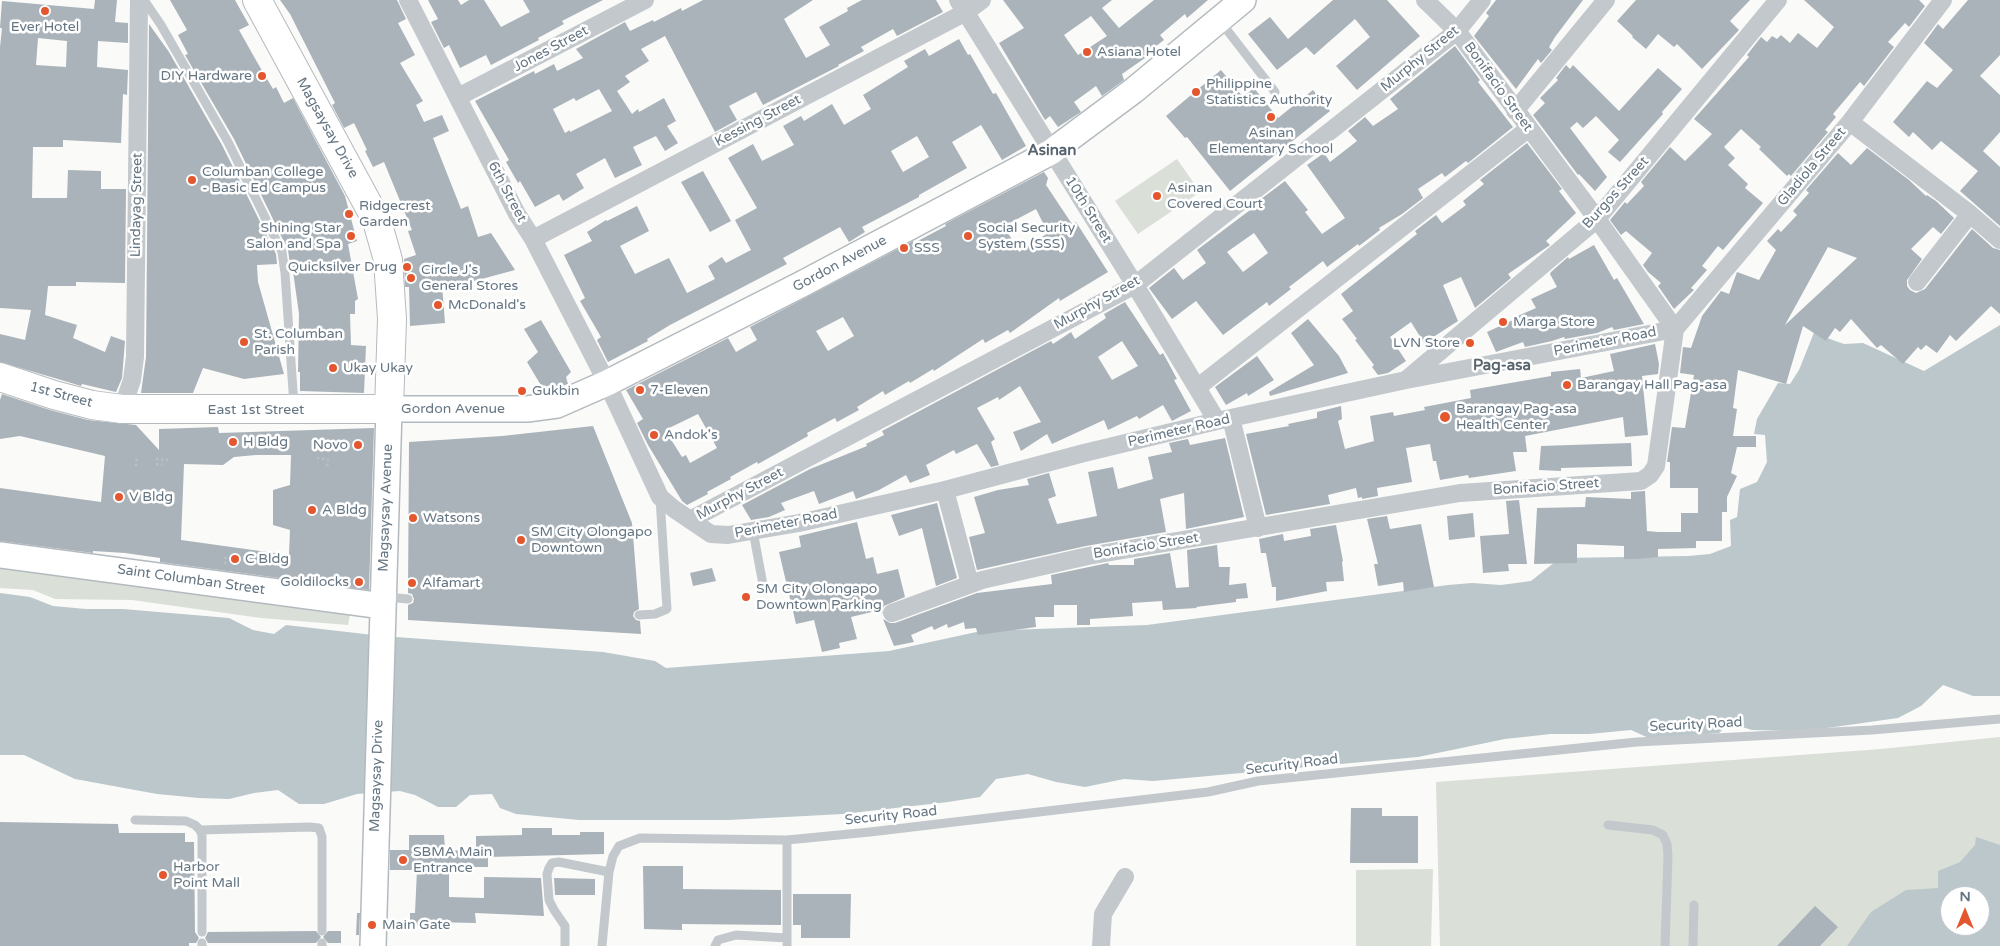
<!DOCTYPE html>
<html>
<head>
<meta charset="utf-8">
<style>
  body { margin:0 }
  #map { position:relative; width:2000px; height:946px; overflow:hidden; background:#fafaf8; font-family:"Varela Round",sans-serif }
  canvas { display:block }
  .north { position:absolute; left:1940px; top:886px; width:50px; height:50px; box-sizing:border-box; background:#fff; border:1px solid #c1c8cd; border-radius:50%; rotate:0deg; font-size:14px; font-weight:700; line-height:20px; text-align:center; color:#657683 }
  .north::after { content:''; display:block; margin:auto; width:18px; height:22px; background:#e4572e; clip-path:polygon(50% 0,100% 100%,50% 72%,0 100%) }
</style>
</head>
<body>
<div id="map">
<canvas width="2000" height="946"></canvas>
<div class="north">N</div>
</div>
<script>
const c = document.querySelector('canvas').getContext('2d');
c.lineJoin = 'round';
function fillPath(path, color) {
  c.fillStyle = color;
  c.fill(path, 'evenodd');
}
function poly(rows) {
  const path = new Path2D();
  for (const r of rows) {
    path.moveTo(r[0], r[1]);
    for (let i = 2; i < r.length; i += 2) path.lineTo(r[i], r[i + 1]);
  }
  return path;
}
function strokePath(path, color, width, dash) {
  c.strokeStyle = color;
  c.lineWidth = width;
  c.lineCap = dash ? 'butt' : 'round';
  c.setLineDash(dash || []);
  c.stroke(path);
}
function label(font, color, halo, rows, align = 'center') {
  c.font = font + ' "Varela Round",sans-serif';
  c.lineWidth = 5;
  c.setLineDash([]);
  c.textBaseline = 'middle';
  c.strokeStyle = halo;
  c.fillStyle = color;
  for (const [text, x, y, turn = 0] of rows) {
    c.save();
    c.translate(x, y);
    c.rotate((+turn || 0) * Math.PI / 180);
    c.textAlign = isNaN(turn) ? turn : align;
    if (halo) c.strokeText(text, 0, 0);
    c.fillText(text, 0, 0);
    c.restore();
  }
}
const green = poly([
  [1177,159,1200,192,1138,234,1115,201],
  [0,567,350,615,348,625,261,618,132,600,55,599,33,590,0,588],
  [2000,737,2000,946,1440,946,1436,782,1881,749],
  [1950,896,1980,896,1980,926,1950,926],
  [1433,869,1431,946,1356,946,1356,870]
]);
const water = poly([
  [2000,325,2000,696,1973,696,1943,685,1921,706,1898,718,1806,731,1752,730,1729,723,1719,733,1651,739,1631,730,1589,734,1551,734,1505,739,1418,757,1153,781,1124,779,1085,787,1056,782,1028,774,996,779,980,797,948,802,843,814,729,820,579,820,516,814,500,808,492,794,470,795,456,807,438,807,415,795,400,791,357,794,324,804,299,804,278,790,254,793,229,799,199,798,157,794,75,779,24,755,0,755,0,593,30,597,53,606,86,609,123,609,229,618,253,630,274,634,286,625,382,636,603,652,655,661,666,668,889,651,981,631,1147,625,1448,585,1472,583,1501,585,1531,581,1560,558,1688,556,1710,554,1731,546,1730,520,1737,517,1740,489,1757,482,1767,462,1765,435,1754,434,1757,419,1778,383,1790,384,1799,370,1815,330,1827,338,1844,344,1863,343,1924,371],
  [1976,837,2000,845,2000,946,1847,946,1871,912,1906,890,1938,888,1938,871,1960,862,1975,845],
  [1950,896,1980,896,1980,926,1950,926]
]);
const building = poly([
  [95,0,117,0,115,22,128,23,128,43,98,41,97,67,128,70,127,95,123,94,121,143,63,140,63,147,33,147,32,198,67,198,68,170,101,171,101,189,126,189,125,283,76,282,76,286,48,286,45,315,77,325,73,338,105,352,111,336,125,341,122,378,116,392,82,384,81,386,68,382,0,362,0,334,25,340,31,310,0,308,0,47,2,28,0,28,2,1,94,9],
  [38,38,67,41,66,67,36,65],
  [170,0,235,0,249,25,239,30,257,62,273,89,276,87,284,103,293,98,345,196,357,241,348,244,358,299,355,301,355,314,350,314,351,345,366,346,364,393,300,391,300,372,298,372,299,314,292,264,290,264,288,250,234,139,185,55,188,54,178,35,187,30],
  [280,0,397,0,406,19,398,23,415,55,400,63,423,101,416,105,424,122,442,115,449,131,433,138,461,209,468,206,478,237,491,233,515,270,463,284,442,285,445,323,410,326,409,287,405,287,404,259,416,255,408,231,412,230,384,162,373,167,365,151,367,150,354,123,344,128,332,105,335,103,290,14],
  [428,0,458,0,461,5,469,0,484,0,501,27,530,12,523,0,603,0,562,21,564,24,538,38,539,40,491,65,486,55,460,68,449,45,444,48,431,22,438,19],
  [703,0,813,0,784,19,806,58,830,45,819,27,848,11,847,8,862,0,936,0,943,12,897,36,893,29,861,47,864,51,838,65,839,66,763,105,756,92,729,106,737,120,715,132,665,36,641,49,649,61,625,76,630,82,617,91,632,114,638,109,639,112,664,98,676,121,667,126,678,143,665,151,656,136,633,147,642,165,615,178,605,158,576,174,584,188,563,201,559,194,535,207,520,181,518,183,506,162,509,160,475,101,534,71,535,74,554,64,557,71,583,58,576,49,625,22,630,31,653,20,654,22,681,8,682,11],
  [599,89,612,111,570,132,570,130,565,133,553,109,574,98,576,101],
  [1003,0,1112,0,1102,8,1119,28,1154,0,1208,0,1187,18,1185,14,1160,35,1164,40,1143,56,1145,58,1122,74,1124,80,1102,96,1096,86,1074,102,1081,112,1058,127,1050,116,1045,120,999,43,1024,28],
  [1091,16,1107,36,1078,55,1064,35],
  [1333,0,1387,0,1420,36,1357,90,1336,66,1370,37,1355,19,1314,55,1306,47,1277,70,1248,34,1270,17,1288,39],
  [1496,0,1583,0,1555,37,1549,47,1552,50,1541,63,1538,59,1516,89,1474,36,1489,16,1486,13],
  [1636,0,1750,0,1730,21,1739,30,1702,69,1677,44,1674,47,1658,34,1646,49,1632,37,1633,36,1617,21],
  [1804,0,1919,0,1925,6,1909,27,1905,23,1888,42,1894,47,1864,86,1860,82,1833,114,1836,117,1825,130,1828,132,1791,176,1789,174,1787,176,1759,149,1761,147,1741,129,1724,147,1735,158,1728,165,1748,184,1745,188,1763,203,1723,250,1718,246,1702,266,1707,270,1691,288,1694,290,1674,309,1658,286,1661,283,1648,272,1643,265,1652,253,1626,231,1621,235,1610,220,1625,202,1627,204,1644,186,1641,182,1670,147,1685,161,1712,134,1694,119,1749,57,1747,55,1761,37,1767,42,1772,36,1777,39,1781,35,1790,43,1798,33,1817,48,1834,27],
  [1968,0,2000,0,2000,55,1980,76,2000,95,2000,132,1983,151,2000,167,2000,226,1960,191,1978,171,1941,141,1932,150,1913,132,1909,137,1893,122,1927,81,1937,88,1953,70,1924,43,1938,24,1943,29],
  [149,24,169,52,222,145,276,254,277,264,257,265,258,282,284,374,244,379,203,368,193,393,141,393,146,357],
  [959,39,968,55,970,54,993,94,996,93,1026,146,1002,160,981,125,952,142,967,168,919,195,919,197,862,227,865,232,849,242,840,227,783,258,787,264,670,325,647,339,648,341,608,362,597,340,601,337,580,301,585,298,564,255,592,241,587,232,606,220,607,221,637,206,649,231,620,246,635,274,669,258,687,293,715,279,708,266,722,257,726,263,751,250,735,220,757,208,728,158,753,144,762,161,794,145,783,126,801,116,804,121,832,104,844,125,871,109,863,95,908,67,904,61,925,49,929,56],
  [917,136,929,157,903,172,891,151],
  [1455,46,1480,80,1478,82,1513,127,1468,163,1466,161,1445,177,1442,173,1418,189,1423,198,1402,214,1379,228,1380,230,1359,246,1358,244,1327,267,1323,261,1289,287,1291,289,1269,306,1267,302,1223,335,1196,301,1172,319,1149,288,1174,268,1183,280,1206,263,1197,250,1262,201,1261,199,1285,181,1308,210,1305,212,1322,234,1345,218,1307,165,1324,153,1330,162,1357,141,1348,131,1365,117,1373,126,1398,109,1390,99],
  [1254,233,1268,253,1243,272,1227,252],
  [1566,65,1570,69,1573,65,1619,111,1658,68,1682,89,1662,112,1663,114,1620,162,1608,152,1619,140,1596,116,1583,128,1577,122,1570,128,1607,177,1595,191,1579,174,1578,175,1533,115,1545,103,1540,98,1558,80,1556,78],
  [1221,70,1243,97,1254,88,1278,118,1313,90,1330,111,1230,191,1187,137,1185,138,1166,116],
  [1527,143,1562,189,1559,191,1576,213,1546,241,1550,245,1508,274,1511,278,1475,308,1461,277,1443,285,1458,321,1424,343,1411,322,1390,337,1406,361,1388,373,1378,375,1372,367,1374,365,1355,340,1357,339,1342,319,1353,311,1341,294,1417,234,1415,231,1436,215,1442,223,1466,205,1463,201,1484,184,1480,180],
  [1867,148,1909,180,1926,196,1927,195,1936,201,1954,218,1941,234,1933,227,1911,249,1922,259,1907,280,1907,286,1910,290,1916,293,1925,289,1972,229,1993,248,2000,250,2000,314,1991,306,1956,341,1950,335,1937,353,1926,345,1921,350,1918,347,1903,364,1881,345,1877,348,1851,319,1840,332,1835,328,1826,341,1803,326,1786,384,1738,370,1733,408,1737,409,1733,436,1756,436,1756,447,1737,447,1731,473,1737,476,1727,497,1727,512,1722,512,1722,541,1696,541,1696,548,1658,549,1658,557,1636,559,1624,559,1624,546,1577,544,1577,563,1534,564,1537,508,1585,507,1586,497,1631,499,1631,492,1645,491,1647,531,1658,532,1681,532,1681,513,1698,513,1698,488,1670,488,1670,462,1667,462,1672,427,1685,428,1694,375,1680,373,1683,347,1691,348,1702,316,1721,291,1729,294,1737,272,1759,280,1776,250,1767,241,1778,229,1781,232,1797,215,1793,211,1809,193,1806,190,1838,153,1851,165],
  [1828,247,1857,258,1785,325],
  [703,171,731,221,710,232,681,182],
  [1044,172,1048,178,1046,185,1072,224,1076,222,1108,272,1060,301,1059,298,1010,333,1008,330,985,343,983,339,934,371,933,369,910,383,909,381,885,395,883,391,857,407,859,410,837,422,835,418,807,433,808,436,758,464,757,462,730,477,731,479,707,492,708,494,687,505,682,501,648,445,637,423,643,419,626,390,728,338,736,352,757,340,750,327,913,241,914,243,946,226,945,224],
  [1036,209,1048,233,1019,252,1004,226],
  [843,317,854,336,828,351,816,331],
  [698,414,717,448,690,463,686,455,682,457,665,430],
  [1594,245,1614,280,1617,278,1644,324,1614,330,1612,327,1597,333,1565,339,1564,337,1552,341,1525,347,1523,342,1496,352,1487,332,1513,320,1513,318,1536,308,1531,299,1557,287,1550,274,1551,272,1568,257,1569,259],
  [1125,302,1160,355,1163,353,1177,379,1174,380,1191,411,1172,421,1163,405,1139,419,1137,416,1108,430,1104,420,1052,444,1047,434,1021,451,1013,432,1041,422,1020,386,999,400,998,397,977,408,995,439,991,442,999,465,991,467,977,444,956,454,954,450,926,465,930,475,910,483,906,475,879,490,856,499,853,491,819,504,814,491,781,503,785,510,769,517,751,520,742,505,810,469,867,446,866,444,884,435,882,431,1051,341,1053,344,1071,332,1075,339,1106,318,1104,314],
  [1122,341,1138,366,1112,380,1098,357],
  [1308,319,1339,356,1348,373,1270,396,1269,392,1314,365,1291,333],
  [541,320,571,372,566,377,568,384,545,392,527,362,538,352,524,329],
  [1655,344,1659,364,1658,374,1642,376,1648,435,1625,437,1623,417,1525,436,1527,452,1513,452,1516,471,1469,478,1468,475,1440,480,1436,461,1433,461,1430,444,1406,448,1412,482,1377,488,1378,496,1362,499,1362,497,1358,498,1356,488,1328,495,1330,504,1266,515,1246,434,1289,426,1288,424,1317,418,1317,412,1341,406,1342,419,1338,421,1345,449,1374,441,1370,416,1393,412,1394,416,1425,410,1424,407,1471,398,1470,390,1551,376,1551,372,1580,369,1581,378,1614,371,1610,354],
  [1257,356,1274,380,1248,396,1247,393,1226,405,1215,387],
  [2,394,50,410,88,420,136,425,159,450,159,429,218,427,219,433,374,428,369,590,160,562,160,558,125,553,93,551,93,553,0,541,0,488,101,502,105,456,20,436,0,439,0,400],
  [256,455,291,455,290,485,273,490,273,525,290,530,289,555,181,540,184,464,223,465,234,457],
  [593,426,632,523,639,609,634,612,633,616,636,620,640,621,641,634,408,620,408,605,413,603,414,599,412,594,408,593,409,442,502,436],
  [1225,438,1244,517,1186,529,1184,493,1160,499,1166,532,1086,546,977,570,969,537,985,533,974,497,998,490,1029,485,1027,479,1049,473,1056,496,1048,499,1057,524,1097,516,1088,472,1113,467,1118,489,1153,479,1148,457,1172,452,1169,443,1188,439,1190,445],
  [1631,443,1632,466,1561,468,1561,471,1539,470,1541,446],
  [1519,500,1527,564,1508,564,1509,571,1483,573,1480,536,1509,534,1506,501],
  [937,503,957,578,936,586,922,528,899,536,891,515],
  [1473,513,1475,537,1449,540,1447,516],
  [1387,516,1390,529,1421,524,1434,587,1404,592,1403,582,1378,586,1374,564,1378,564,1367,519],
  [857,522,866,559,873,557,877,574,898,569,905,597,884,606,882,614,880,610,851,617,857,639,839,643,840,648,822,652,814,620,796,624,779,552,801,547,799,536],
  [1336,525,1343,561,1342,562,1344,581,1326,582,1327,591,1276,601,1276,587,1272,587,1266,553,1261,553,1259,539,1283,534,1284,541,1311,536,1310,529],
  [1217,545,1219,567,1230,567,1229,585,1246,583,1248,598,1236,599,1236,602,1196,607,1197,608,1163,610,1162,601,1132,603,1133,616,1090,619,1090,625,1077,625,1077,605,1054,605,1054,617,1035,617,1036,627,978,635,976,628,965,629,964,622,948,628,947,624,934,630,932,626,911,635,914,642,894,646,883,619,890,623,895,623,977,593,1052,584,1051,575,1108,563,1109,565,1134,565,1134,559,1170,553,1176,588,1189,587,1187,550],
  [712,568,716,581,693,586,690,573],
  [1351,808,1382,808,1382,816,1418,816,1418,863,1350,863],
  [0,822,118,824,119,833,185,833,185,842,194,842,195,932,199,938,196,943,189,943,189,946,0,946],
  [522,828,552,828,552,835,580,835,580,832,604,832,604,854,488,857,488,867,449,867,449,897,484,898,484,877,541,878,544,916,475,913,476,923,429,922,429,926,410,926,410,913,415,913,417,870,390,870,390,850,409,850,409,835,444,835,445,850,476,851,476,836,522,835],
  [643,866,683,866,683,889,781,890,781,925,682,924,682,930,644,929],
  [554,878,595,879,595,895,555,895],
  [793,894,851,894,850,938,801,938,801,925,793,925],
  [1815,906,1838,927,1820,946,1777,946],
  [357,913,360,913,359,935,356,935],
  [316,931,321,937,316,943,208,943,205,938,208,932],
  [328,931,341,931,341,943,328,943,323,937]
]);
const path = poly([
  [317,458,329,460],
  [156,459,168,460],
  [156,464,162,465],
  [326,465,330,465],
  [136,466,137,456],
  [225,564,226,555]
]);
const service = poly([
  [144,0,161,25,228,142,282,252,285,273,294,406],
  [1220,21,1275,92],
  [753,531,764,590],
  [386,597,408,599],
  [639,615,655,614,667,609,660,498],
  [135,820,186,821,195,825,200,830,202,835,202,932],
  [1608,825,1653,830,1663,835,1667,844,1668,856,1665,946],
  [200,830,310,827,319,828,322,837,322,931],
  [202,943,202,946],
  [322,943,322,946],
  [565,946,565,926,554,910,549,900,547,874,549,868,552,863,559,862,609,872],
  [602,946,609,872,613,856,619,846,640,838,787,840,870,832,1208,792,1258,781,1637,742,1872,730,2000,719],
  [715,946,718,940,736,935,787,938],
  [787,946,787,840],
  [1693,946,1694,905]
]);
const minor = poly([
  [408,0,517,214,533,239,607,383,660,497,674,509,711,534,728,535,799,523,945,490,1084,453,1217,421,1406,380,1675,329],
  [958,0,1135,285,1217,421],
  [458,97,645,0],
  [1515,111,1606,0],
  [1850,122,1970,214,2000,240],
  [533,239,966,12,982,0],
  [1917,282,1970,214],
  [1675,329,1850,122,1943,0],
  [1406,380,1597,219,1778,0],
  [1198,387,1528,129],
  [122,409,132,380,135,357,139,0],
  [1231,418,1258,528],
  [945,490,970,584],
  [690,520,1135,285,1457,31,1482,0],
  [892,613,982,580,1088,556,1460,493,1641,481,1650,475,1656,466,1675,329,1597,219,1457,31,1425,0],
  [1101,946,1103,914,1125,877]
]);
const secondary = poly([
  [0,555,383,606],
  [373,946,389,409,527,409,557,405,607,383,802,284,1051,152,1133,91,1243,0]
]);
const primary = poly([
  [0,377,54,395,92,405,122,409,389,409,392,319,388,260,377,221,257,0]
]);
const markers = [
  [45,11,5,"#e4572e"],
  [1087,52,5,"#e4572e"],
  [262,76,5,"#e4572e"],
  [1196,92,5,"#e4572e"],
  [1271,117,5,"#e4572e"],
  [192,180,5,"#e4572e"],
  [1157,196,5,"#e4572e"],
  [349,214,5,"#e4572e"],
  [351,236,5,"#e4572e"],
  [968,236,5,"#e4572e"],
  [904,248,5,"#e4572e"],
  [407,267,5,"#e4572e"],
  [411,278,5,"#e4572e"],
  [438,305,5,"#e4572e"],
  [1503,322,5,"#e4572e"],
  [244,342,5,"#e4572e"],
  [1470,343,5,"#e4572e"],
  [333,368,5,"#e4572e"],
  [1567,385,5,"#e4572e"],
  [640,390,5,"#e4572e"],
  [522,391,5,"#e4572e"],
  [1445,417,6,"#e4572e"],
  [654,435,5,"#e4572e"],
  [233,442,5,"#e4572e"],
  [358,445,5,"#e4572e"],
  [119,497,5,"#e4572e"],
  [312,510,5,"#e4572e"],
  [413,518,5,"#e4572e"],
  [521,540,5,"#e4572e"],
  [235,559,5,"#e4572e"],
  [359,582,5,"#e4572e"],
  [412,583,5,"#e4572e"],
  [746,597,5,"#e4572e"],
  [403,860,5,"#e4572e"],
  [163,875,5,"#e4572e"],
  [372,925,5,"#e4572e"]
];
const poiNames = [
  ["Ever Hotel",45,27,"center"],
  ["Asiana Hotel",1097,52],
  ["DIY Hardware",252,76,"right"],
  ["Philippine",1206,84],
  ["Statistics Authority",1206,100],
  ["Asinan",1271,133,"center"],
  ["Elementary School",1271,149,"center"],
  ["Columban College",202,172],
  ["- Basic Ed Campus",202,188],
  ["Asinan",1167,188],
  ["Covered Court",1167,204],
  ["Ridgecrest",359,206],
  ["Garden",359,222],
  ["Shining Star",341,228,"right"],
  ["Salon and Spa",341,244,"right"],
  ["Social Security",978,228],
  ["System (SSS)",978,244],
  ["SSS",914,248],
  ["Quicksilver Drug",397,267,"right"],
  ["Circle J's",421,270],
  ["General Stores",421,286],
  ["McDonald's",448,305],
  ["Marga Store",1513,322],
  ["St. Columban",254,334],
  ["Parish",254,350],
  ["LVN Store",1460,343,"right"],
  ["Ukay Ukay",343,368],
  ["Barangay Hall Pag-asa",1577,385],
  ["7-Eleven",650,390],
  ["Gukbin",532,391],
  ["Barangay Pag-asa",1456,409],
  ["Health Center",1456,425],
  ["Andok's",664,435],
  ["H Bldg",243,442],
  ["Novo",348,445,"right"],
  ["V Bldg",129,497],
  ["A Bldg",322,510],
  ["Watsons",423,518],
  ["SM City Olongapo",531,532],
  ["Downtown",531,548],
  ["C Bldg",245,559],
  ["Goldilocks",349,582,"right"],
  ["Alfamart",422,583],
  ["SM City Olongapo",756,589],
  ["Downtown Parking",756,605],
  ["SBMA Main",413,852],
  ["Entrance",413,868],
  ["Harbor",173,867],
  ["Point Mall",173,883],
  ["Main Gate",382,925]
];
const streetNames = [
  ["Jones Street",551,49,-28],
  ["Murphy Street",1420,59,-39],
  ["Bonifacio Street",1498,87,54],
  ["Kessing Street",758,121,-28],
  ["Magsaysay Drive",327,128,61],
  ["Gladiola Street",1812,167,-50],
  ["6th Street",507,192,62],
  ["Burgos Street",1616,193,-48],
  ["Lindayag Street",137,205,-89],
  ["10th Street",1088,210,58],
  ["Gordon Avenue",840,264,-28],
  ["Murphy Street",1097,303,-29],
  ["Perimeter Road",1605,342,-11],
  ["1st Street",61,395,15],
  ["Gordon Avenue",453,409],
  ["East 1st Street",256,410],
  ["Perimeter Road",1179,431,-13],
  ["Bonifacio Street",1546,487,-4],
  ["Murphy Street",740,494,-28],
  ["Magsaysay Avenue",386,508,-88],
  ["Perimeter Road",786,524,-11],
  ["Bonifacio Street",1146,546,-9],
  ["Saint Columban Street",191,580,8],
  ["Security Road",1696,725,-3],
  ["Security Road",1292,765,-7],
  ["Magsaysay Drive",377,776,-88],
  ["Security Road",891,816,-6]
];
const neighbourhoodNames = [
  ["Asinan",1052,151],
  ["Pag-asa",1502,366]
];
fillPath(green, '#dadfd7');
fillPath(water, '#bbc7cb');
fillPath(building, '#aab3b9');
strokePath(secondary, '#b3babf', 28);
strokePath(primary, '#b5babe', 30);
strokePath(path, '#bbbfc2', 2.5, [2.5, 2.5]);
strokePath(service, '#c3c8cc', 9);
strokePath(minor, '#c3c8cc', 18);
strokePath(secondary, '#fff', 25);
strokePath(primary, '#fff', 28);
for (const [x, y, r, color] of markers) {
  const dot = new Path2D();
  dot.arc(x, y, r, 0, 2 * Math.PI);
  c.fillStyle = color;
  c.fill(dot);
  strokePath(dot, '#fff', 2);
}
label('14px', '#657683', '#fff', poiNames, 'left');
label('14px', '#657683', '#fff', streetNames);
label('bold 15px', '#57646e', '#fff', neighbourhoodNames);
</script>
</body>
</html>
